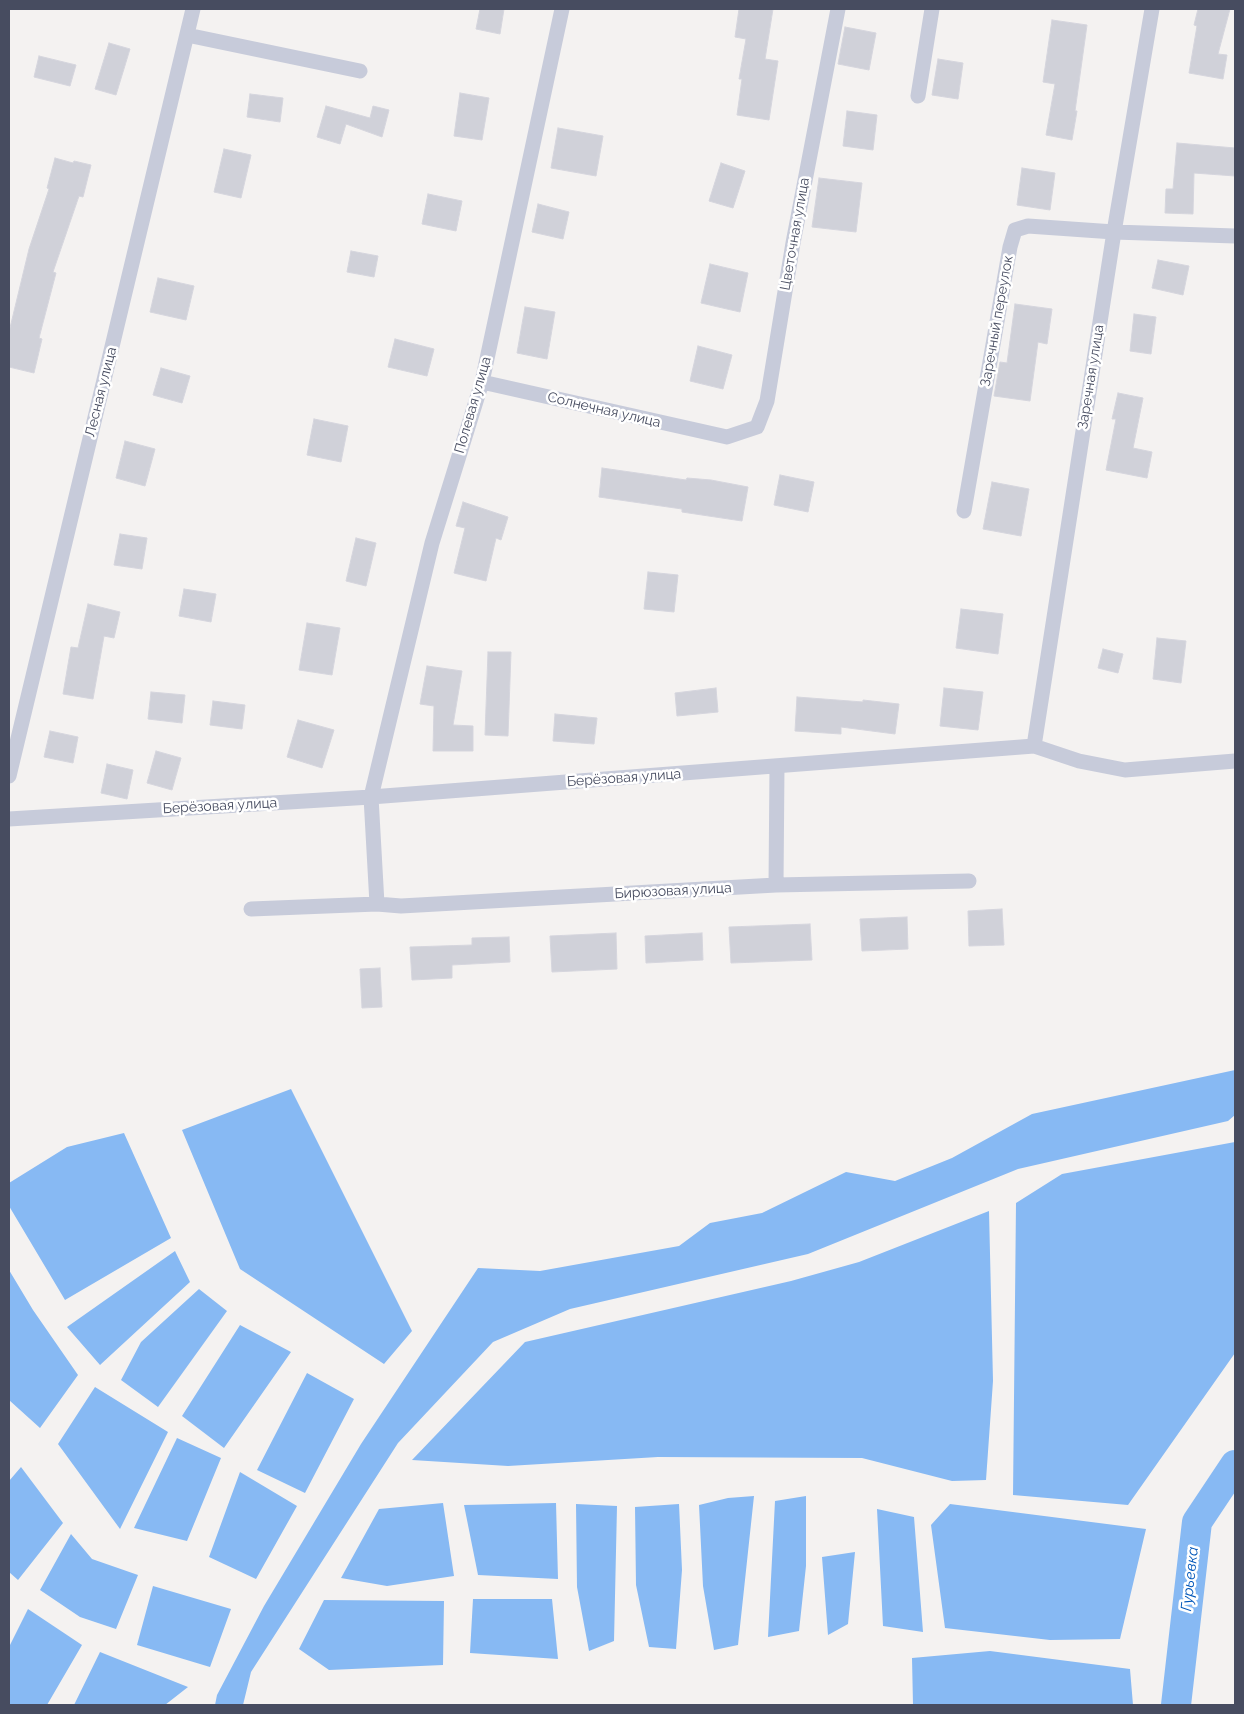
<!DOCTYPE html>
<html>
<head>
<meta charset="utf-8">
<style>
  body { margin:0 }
  #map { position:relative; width:1244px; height:1714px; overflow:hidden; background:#f4f2f1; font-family:Raleway,sans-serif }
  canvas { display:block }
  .frame { position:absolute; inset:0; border:10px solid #474c60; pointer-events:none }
</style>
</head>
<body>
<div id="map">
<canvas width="1244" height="1714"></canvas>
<div class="frame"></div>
</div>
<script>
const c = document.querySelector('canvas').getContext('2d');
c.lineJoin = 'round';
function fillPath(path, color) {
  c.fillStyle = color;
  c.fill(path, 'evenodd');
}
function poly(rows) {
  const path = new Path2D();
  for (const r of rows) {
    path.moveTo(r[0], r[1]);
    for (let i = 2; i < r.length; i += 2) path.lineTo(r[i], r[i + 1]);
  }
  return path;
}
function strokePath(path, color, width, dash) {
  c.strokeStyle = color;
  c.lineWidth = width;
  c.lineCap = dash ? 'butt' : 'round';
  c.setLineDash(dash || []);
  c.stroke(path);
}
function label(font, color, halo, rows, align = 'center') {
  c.font = font + ' Raleway,sans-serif';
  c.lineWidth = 5;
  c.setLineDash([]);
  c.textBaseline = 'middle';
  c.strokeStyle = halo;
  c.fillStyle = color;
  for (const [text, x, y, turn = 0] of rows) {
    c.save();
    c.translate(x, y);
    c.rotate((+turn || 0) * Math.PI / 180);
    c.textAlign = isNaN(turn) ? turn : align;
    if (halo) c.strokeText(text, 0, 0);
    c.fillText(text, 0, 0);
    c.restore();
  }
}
const water = poly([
  [1235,1070,1235,1115,1228,1121,1018,1169,808,1254,570,1309,493,1342,398,1443,251,1672,243,1705,215,1705,217,1695,264,1606,361,1444,478,1268,540,1271,679,1246,710,1223,762,1213,846,1172,895,1181,952,1158,1032,1114],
  [291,1089,412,1331,384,1364,240,1269,182,1130],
  [124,1133,171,1238,65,1300,9,1206,9,1183,67,1147],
  [1235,1142,1235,1353,1128,1505,1013,1495,1016,1203,1062,1174],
  [989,1211,993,1381,986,1480,952,1481,862,1458,658,1457,508,1466,412,1460,525,1342,791,1281,859,1262],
  [175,1251,190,1282,100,1365,67,1327],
  [9,1270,33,1310,78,1375,40,1428,9,1400],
  [199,1289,227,1311,158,1407,121,1380,141,1342],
  [240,1325,291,1352,224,1448,182,1416],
  [307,1373,354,1399,305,1493,257,1470],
  [95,1387,168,1432,120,1529,58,1444],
  [177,1438,221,1458,187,1541,134,1528],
  [21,1467,63,1523,18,1580,9,1572,9,1481],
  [240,1472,297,1506,256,1579,209,1557],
  [754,1496,738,1645,714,1650,703,1586,699,1505,728,1498],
  [806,1496,806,1566,799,1631,768,1637,775,1501],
  [443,1503,454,1576,387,1586,341,1578,379,1509],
  [556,1503,558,1579,478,1575,464,1505],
  [576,1504,617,1506,614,1641,589,1651,577,1587],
  [679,1504,682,1570,676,1649,649,1647,636,1585,635,1507],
  [950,1504,1146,1529,1120,1639,1050,1640,945,1628,931,1525],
  [877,1509,914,1517,923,1632,883,1626],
  [71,1534,92,1559,138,1575,116,1629,80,1617,40,1590],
  [855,1552,848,1624,828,1635,822,1557],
  [153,1586,231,1609,210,1667,137,1645],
  [473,1599,552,1599,558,1659,470,1653],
  [324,1600,444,1601,443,1665,329,1670,299,1649],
  [28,1609,82,1645,47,1705,9,1705,9,1647],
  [990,1651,1130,1669,1133,1705,913,1705,912,1658],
  [100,1652,188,1687,165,1705,74,1705]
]);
const river = poly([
  [1176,1705,1197,1522,1235,1465]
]);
const building = poly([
  [480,9,504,9,500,34,476,29,480,9],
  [739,9,773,9,765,59,778,61,769,120,737,115,742,79,739,79,746,39,735,37,739,9],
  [1198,9,1230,9,1218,54,1227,55,1223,79,1189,73,1197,26,1194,25,1198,9],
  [1052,20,1087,25,1075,111,1077,111,1072,140,1046,135,1055,84,1043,82,1052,20],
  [845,27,876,33,869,70,838,64,845,27],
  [109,43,130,49,116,95,95,89,109,43],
  [39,56,76,65,70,86,34,77,39,56],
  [938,59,963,63,958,99,932,95,938,59],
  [460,93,489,98,482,140,454,136,460,93],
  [250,94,283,98,280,122,247,117,250,94],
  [326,106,370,118,373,106,389,110,382,137,346,124,340,144,317,137,326,106],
  [847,111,877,115,873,150,843,146,847,111],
  [558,128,603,136,596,176,551,168,558,128],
  [1177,143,1235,148,1235,176,1194,173,1193,214,1165,213,1166,189,1173,189,1177,143],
  [224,149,251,155,241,198,214,192,224,149],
  [55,158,73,163,74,161,91,165,83,197,79,196,53,272,56,273,39,338,42,339,34,373,9,367,9,332,29,249,49,189,47,188,55,158],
  [721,163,745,171,733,208,709,201,721,163],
  [1022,168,1055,173,1050,210,1017,205,1022,168],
  [819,178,862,183,856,232,812,227,819,178],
  [428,194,462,201,456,231,422,224,428,194],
  [538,204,569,212,563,239,532,232,538,204],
  [351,251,378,256,374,277,347,272,351,251],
  [1158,260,1189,266,1183,295,1152,288,1158,260],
  [710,264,748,273,740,312,701,303,710,264],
  [158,278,194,286,186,320,150,312,158,278],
  [1015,304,1052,309,1047,344,1038,342,1030,401,994,396,1000,362,1007,363,1015,304],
  [525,307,555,312,547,359,517,353,525,307],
  [1134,314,1156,317,1151,354,1130,351,1134,314],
  [395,339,434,349,427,376,388,367,395,339],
  [698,346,732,355,723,389,690,381,698,346],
  [161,368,190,376,182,403,153,395,161,368],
  [1118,393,1143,398,1133,448,1152,452,1147,478,1106,470,1116,419,1112,419,1118,393],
  [314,419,348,426,341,462,307,455,314,419],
  [125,441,155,449,145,486,116,478,125,441],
  [602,468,686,480,687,478,711,480,748,487,742,521,682,512,682,509,599,497,602,468],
  [780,475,814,482,808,512,774,505,780,475],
  [992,482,1029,489,1021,536,983,529,992,482],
  [463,502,508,517,501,540,496,538,486,581,454,573,465,528,456,526,463,502],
  [120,534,147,538,142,569,114,565,120,534],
  [356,538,376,543,366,586,346,581,356,538],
  [648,572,678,575,674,612,644,609,648,572],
  [184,589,216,594,211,622,179,616,184,589],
  [88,604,120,612,114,638,104,636,93,699,63,694,71,647,78,648,88,604],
  [961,609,1003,614,998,654,956,648,961,609],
  [307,623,340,628,332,675,299,670,307,623],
  [1157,638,1186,641,1181,683,1153,679,1157,638],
  [1103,649,1123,654,1118,673,1098,668,1103,649],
  [488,652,511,652,508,736,485,735,488,652],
  [427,666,462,671,453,725,473,726,473,751,433,751,434,706,420,704,427,666],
  [716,688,718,712,677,716,675,693,716,688],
  [944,688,983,692,978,730,940,726,944,688],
  [151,692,185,695,182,723,148,719,151,692],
  [797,697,863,702,863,700,899,704,895,734,841,727,841,734,795,731,797,697],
  [213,701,245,705,242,729,210,725,213,701],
  [555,714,597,718,594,744,553,741,555,714],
  [298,720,334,730,322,768,287,757,298,720],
  [50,731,78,737,73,763,44,757,50,731],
  [156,751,181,758,172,790,147,783,156,751],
  [107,764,133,770,127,799,101,793,107,764],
  [1002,909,1004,945,969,946,968,911,1002,909],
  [907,917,908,949,862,951,860,919,907,917],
  [810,924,812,960,731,963,729,927,810,924],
  [616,933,617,969,552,972,550,936,616,933],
  [702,933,703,960,646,963,645,936,702,933],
  [509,937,510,962,452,965,452,978,412,980,410,947,472,945,472,938,509,937],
  [380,968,382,1007,362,1008,360,969,380,968]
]);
const street = poly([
  [562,9,482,382,432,543,371,797,377,904,401,906,776,885,969,881],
  [187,35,360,71],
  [918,96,932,9],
  [482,382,727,437,757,427,767,401,793,243,838,9],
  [964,511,1010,247,1015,230,1028,226,1114,232,1235,236],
  [1034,746,1114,232,1152,9],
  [9,776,193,9],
  [9,819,371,797,1034,746,1079,761,1125,770,1235,761],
  [776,885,777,766],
  [251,909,377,904]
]);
const streetNames = [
  ["Цветочная улица",795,234,-80],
  ["Заречный переулок",997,321,-80],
  ["Заречная улица",1091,377,-81],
  ["Лесная улица",101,392,-76],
  ["Полевая улица",473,405,-74],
  ["Солнечная улица",604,410,13],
  ["Берёзовая улица",624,778,-4],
  ["Берёзовая улица",220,806,-3],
  ["Бирюзовая улица",673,891,-3]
];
const waterNames = [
  ["Гурьевка",1190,1579,-84]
];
fillPath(water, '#87b9f3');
strokePath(river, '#87b9f3', 30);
fillPath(building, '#d0d1d9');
strokePath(building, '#d5d5dd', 1);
strokePath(street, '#c7cbda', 15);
label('14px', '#474c60', '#fff', streetNames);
label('italic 15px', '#0156b9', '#fff', waterNames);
</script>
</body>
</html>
